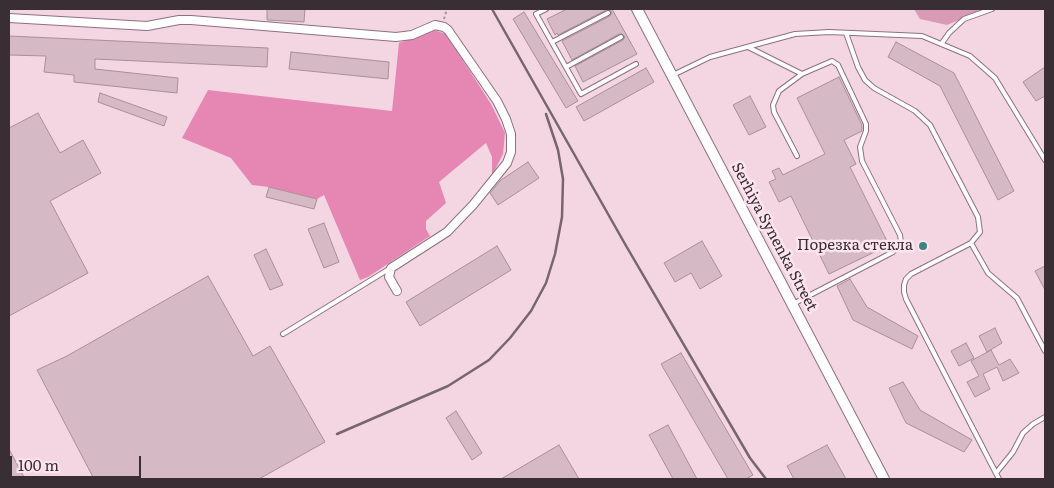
<!DOCTYPE html>
<html>
<head>
<meta charset="utf-8">
<style>
  body { margin:0 }
  #map { position:relative; width:1054px; height:488px; overflow:hidden; background:#f3d6e2; font-family:Literata,serif }
  canvas { display:block }
  .frame { position:absolute; inset:0; border:10px solid #392e33; pointer-events:none }
  .scale { position:absolute; left:10px; top:456px; width:131px; height:22px; box-sizing:border-box; border:2px solid #392e33; border-top:0; padding-left:6px; font-size:15px; line-height:18px; white-space:nowrap; color:#392e33; -webkit-text-stroke:4px #fde5ef; paint-order:stroke }
</style>
</head>
<body>
<div id="map">
<canvas width="1054" height="488"></canvas>
<div class="frame"></div>
<div class="scale">100 m</div>
</div>
<script>
const c = document.querySelector('canvas').getContext('2d');
c.lineJoin = 'round';
function fillPath(path, color) {
  c.fillStyle = color;
  c.fill(path, 'evenodd');
}
function poly(rows) {
  const path = new Path2D();
  for (const r of rows) {
    path.moveTo(r[0], r[1]);
    for (let i = 2; i < r.length; i += 2) path.lineTo(r[i], r[i + 1]);
  }
  return path;
}
function strokePath(path, color, width, dash) {
  c.strokeStyle = color;
  c.lineWidth = width;
  c.lineCap = dash ? 'butt' : 'round';
  c.setLineDash(dash || []);
  c.stroke(path);
}
function label(font, color, halo, rows, align = 'center') {
  c.font = font + ' Literata,serif';
  c.lineWidth = 5;
  c.setLineDash([]);
  c.textBaseline = 'middle';
  c.strokeStyle = halo;
  c.fillStyle = color;
  for (const [text, x, y, turn = 0] of rows) {
    c.save();
    c.translate(x, y);
    c.rotate((+turn || 0) * Math.PI / 180);
    c.textAlign = isNaN(turn) ? turn : align;
    if (halo) c.strokeText(text, 0, 0);
    c.fillText(text, 0, 0);
    c.restore();
  }
}
const green = poly([
  [914,9,986,9,947,25,920,19]
]);
const forest = poly([
  [434,30,446,34,491,104,505,133,503,154,492,176,492,157,486,143,439,182,446,203,426,221,426,229,430,236,368,277,360,280,324,195,317,199,269,187,252,185,231,158,182,138,208,90,392,111,399,43]
]);
const building = poly([
  [267,9,305,9,304,22,267,20,267,9],
  [567,9,612,9,637,54,583,82,575,66,623,40,625,37,622,34,619,34,572,60,562,41,610,16,612,13,610,10,606,10,558,35,557,33,555,35,547,19,567,9],
  [524,12,578,101,566,108,513,19,524,12],
  [9,36,268,48,267,67,95,59,95,69,178,78,177,93,74,82,74,75,44,72,46,56,9,55,9,36],
  [896,42,954,73,1014,191,998,200,940,86,888,57,896,42],
  [291,52,389,62,388,79,289,69,291,52],
  [1045,67,1045,96,1036,101,1023,82,1045,67],
  [646,68,654,82,584,121,576,107,646,68],
  [839,77,862,125,862,131,844,140,856,164,850,167,889,245,829,274,791,196,779,202,769,182,776,179,772,171,779,168,783,175,825,154,797,98,839,77],
  [100,93,167,117,164,126,98,102,100,93],
  [750,96,766,127,749,135,733,105,750,96],
  [38,113,60,153,83,140,101,173,50,201,88,273,9,316,9,128,38,113],
  [528,162,539,178,498,205,490,193,501,180,528,162],
  [269,187,317,199,314,209,266,197,269,187],
  [324,223,339,262,324,268,308,229,324,223],
  [702,241,722,276,700,289,691,273,675,282,664,263,702,241],
  [497,246,511,270,420,326,406,302,497,246],
  [266,249,283,285,270,290,254,255,266,249],
  [1045,266,1045,290,1035,271,1045,266],
  [208,276,253,356,270,346,325,442,259,479,94,479,37,370,67,356,208,276],
  [850,279,867,307,918,336,912,349,853,320,837,286,850,279],
  [995,328,1002,343,987,352,979,336,995,328],
  [966,343,974,358,959,366,951,351,966,343],
  [991,350,999,365,1010,359,1019,373,1003,381,997,367,983,374,990,389,975,397,967,382,979,376,971,361,991,350],
  [681,353,753,475,746,479,728,479,661,364,681,353],
  [903,382,920,410,972,440,964,452,906,423,889,388,903,382],
  [456,411,482,453,472,460,446,418,456,411],
  [668,425,697,479,673,479,649,435,668,425],
  [559,445,579,479,501,479,559,445],
  [827,445,846,479,794,479,787,466,827,445],
  [9,449,25,479,9,479,9,449]
]);
const path = poly([
  [444,19,447,9]
]);
const service = poly([
  [546,9,536,14,581,94,636,64],
  [846,33,858,67,865,80,874,88,915,111,930,125,978,217,980,232,971,243,988,273,1017,298,1045,351],
  [552,42,608,13],
  [942,43,949,33,964,19,992,9],
  [748,47,802,74,832,61,838,65,866,124,866,131,860,147,862,161,900,235,901,242,893,252,793,304],
  [566,67,621,37],
  [673,75,710,57,795,34,829,32,922,36,970,56,995,78,1045,160],
  [797,156,774,112,773,105,779,91,802,74],
  [971,243,911,274,906,279,904,285,904,292,906,299,999,479],
  [283,334,389,269],
  [996,473,1013,452,1023,433,1033,424,1045,417]
]);
const minor = poly([
  [9,18,147,26,179,20,191,20,396,37,412,35,435,25,444,27,448,30,497,101,506,119,511,134,511,152,507,163,473,205,447,232,391,268,389,277,397,291]
]);
const tertiary = poly([
  [637,9,884,479]
]);
const rail = poly([
  [492,9,625,244,750,458,766,479],
  [337,434,448,386,489,360,510,338,531,311,546,283,555,254,562,217,563,179,558,150,546,114]
]);
const markers = [
  [923,246,5,"#3e857f"]
];
const streetNames = [
  ["Serhiya Synenka Street",774,237,62]
];
const poiNames = [
  ["Порезка стекла",913,246]
];
fillPath(green, '#d89ab5');
fillPath(forest, '#e687b3');
fillPath(building, '#d5b9c5');
strokePath(building, '#a98e99', 1);
strokePath(service, '#8c727d', 6);
strokePath(minor, '#8c727d', 10);
strokePath(tertiary, '#8c727d', 12);
strokePath(path, '#a7919a', 2, [2.5, 2.5]);
strokePath(service, '#fff', 4);
strokePath(minor, '#fff', 8);
strokePath(tertiary, '#fff', 10);
strokePath(rail, '#77666d', 2.5);
for (const [x, y, r, color] of markers) {
  const dot = new Path2D();
  dot.arc(x, y, r, 0, 2 * Math.PI);
  c.fillStyle = color;
  c.fill(dot);
  strokePath(dot, '#fde5ef', 2);
}
label('15px', '#392e33', '#fde5ef', streetNames);
label('15px', '#392e33', '#fde5ef', poiNames, 'right');
</script>
</body>
</html>
